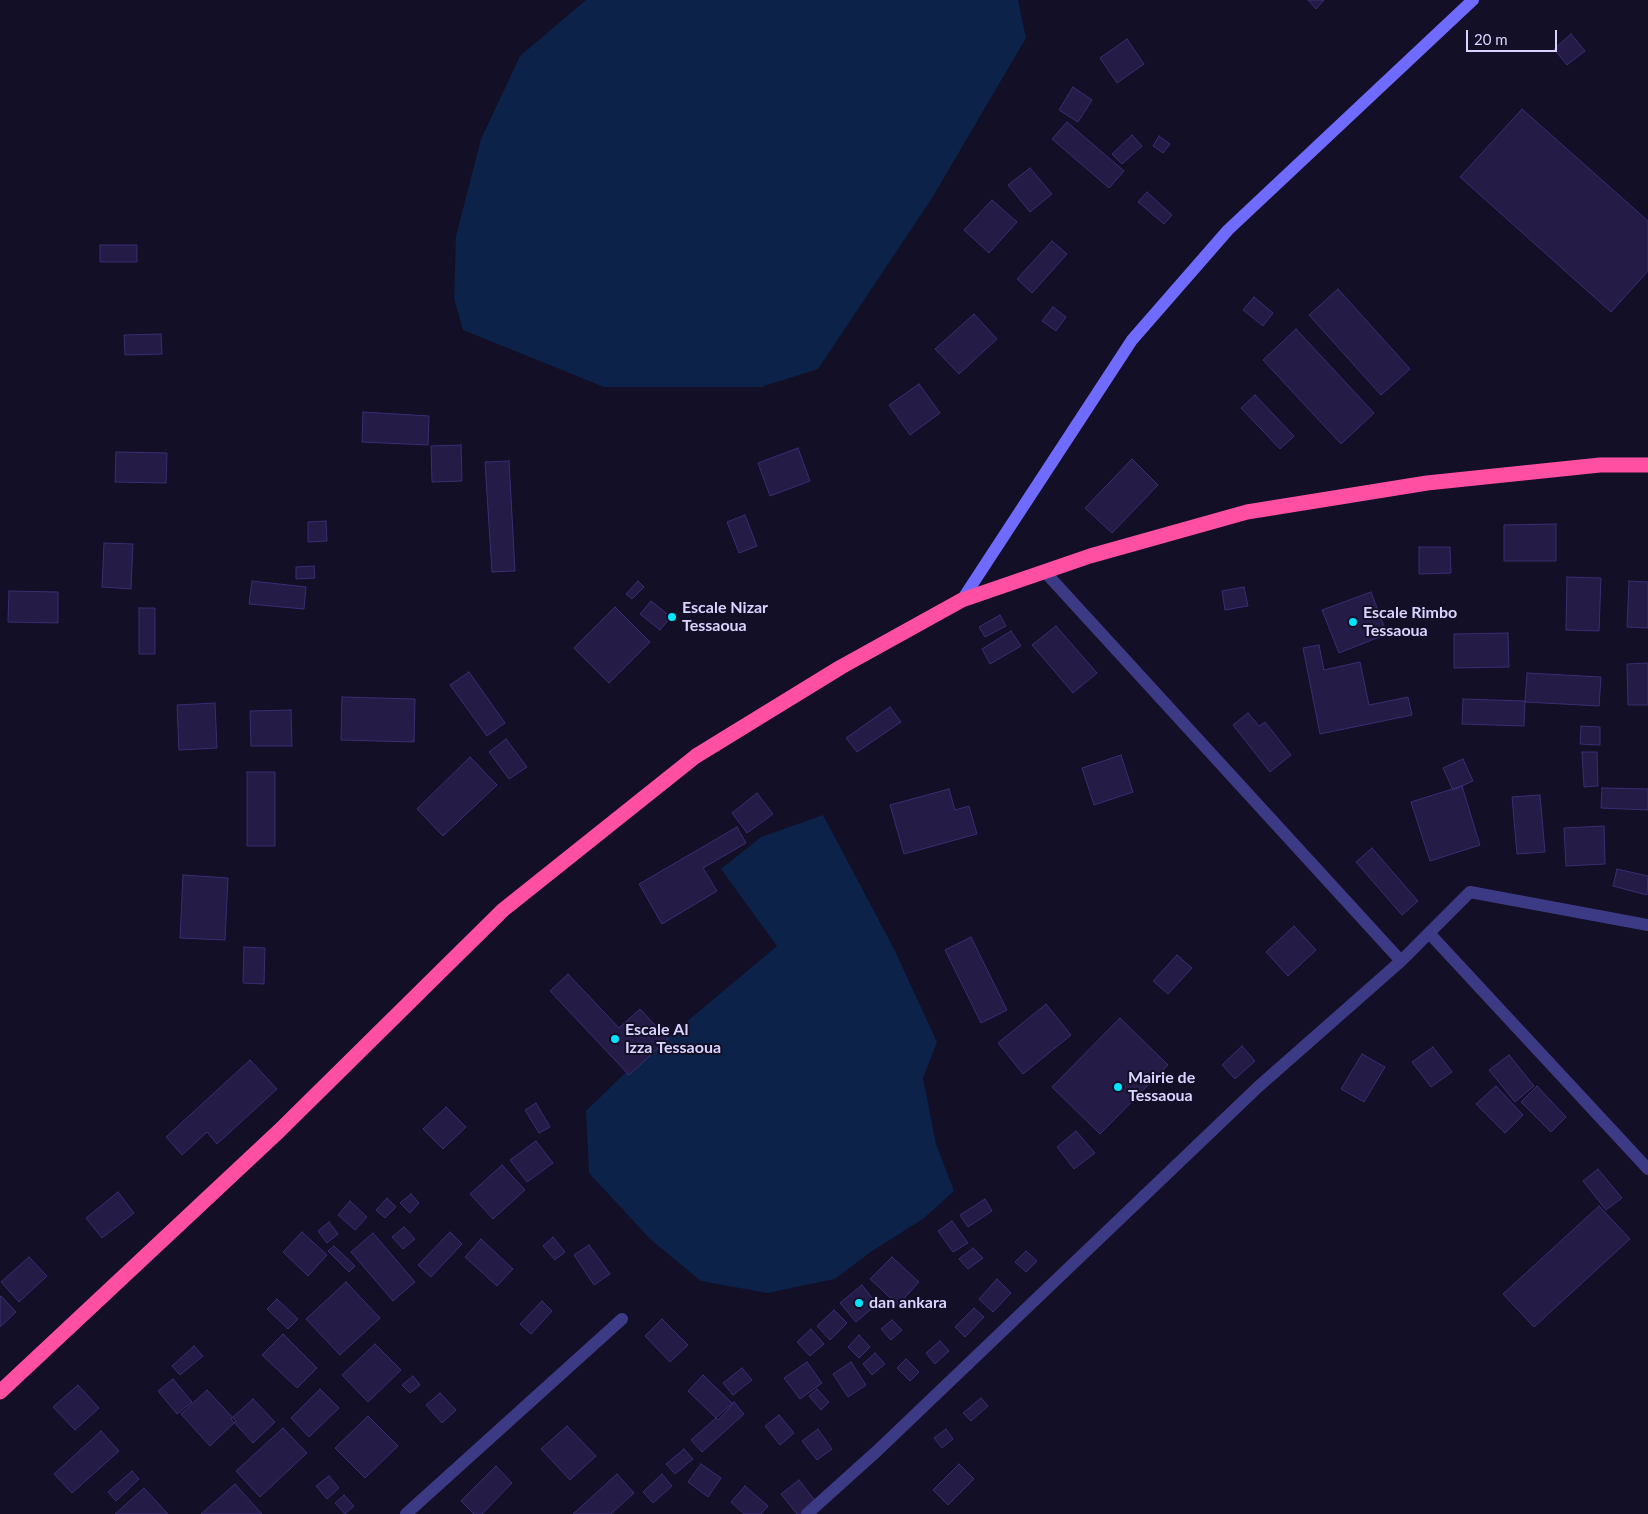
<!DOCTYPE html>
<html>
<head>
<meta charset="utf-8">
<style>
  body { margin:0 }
  #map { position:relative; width:1648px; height:1514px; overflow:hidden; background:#130f26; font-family:Lato,sans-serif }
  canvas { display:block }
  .scale { position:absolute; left:1466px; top:30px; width:91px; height:22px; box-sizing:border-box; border:2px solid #d9d4ff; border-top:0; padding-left:6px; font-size:15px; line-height:18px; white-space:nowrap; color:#d9d4ff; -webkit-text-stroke:4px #130f26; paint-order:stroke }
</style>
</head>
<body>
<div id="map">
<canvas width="1648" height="1514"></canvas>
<div class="scale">20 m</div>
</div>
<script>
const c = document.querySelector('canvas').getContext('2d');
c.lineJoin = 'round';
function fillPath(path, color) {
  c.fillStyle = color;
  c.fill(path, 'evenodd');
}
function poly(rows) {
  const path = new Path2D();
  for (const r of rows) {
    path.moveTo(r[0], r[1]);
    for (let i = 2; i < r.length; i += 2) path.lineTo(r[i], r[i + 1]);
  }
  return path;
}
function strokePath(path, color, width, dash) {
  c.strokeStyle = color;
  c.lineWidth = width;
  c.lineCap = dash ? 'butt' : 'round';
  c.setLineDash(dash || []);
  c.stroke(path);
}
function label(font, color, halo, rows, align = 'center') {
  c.font = font + ' Lato,sans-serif';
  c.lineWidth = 4;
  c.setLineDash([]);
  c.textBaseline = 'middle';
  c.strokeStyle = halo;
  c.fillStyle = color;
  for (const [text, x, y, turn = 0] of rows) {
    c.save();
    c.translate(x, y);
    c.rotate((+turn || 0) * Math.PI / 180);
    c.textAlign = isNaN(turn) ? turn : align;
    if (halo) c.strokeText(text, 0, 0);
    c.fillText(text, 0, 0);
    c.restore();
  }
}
const water = poly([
  [586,0,1018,0,1026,38,932,198,818,369,761,387,604,387,463,330,454,298,456,236,481,139,520,56],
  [823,815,894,949,937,1042,923,1078,936,1144,954,1191,923,1219,872,1251,835,1279,767,1293,701,1281,650,1239,589,1173,586,1111,622,1076,777,946,721,869,761,837]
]);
const building = poly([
  [1308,0,1324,0,1316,9,1308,0],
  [1571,34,1585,51,1567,65,1554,49,1571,34],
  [1127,39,1144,64,1117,83,1100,58,1127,39],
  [1073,87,1092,100,1078,122,1059,110,1073,87],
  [1522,109,1648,221,1648,271,1611,312,1460,177,1522,109],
  [1067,122,1124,171,1109,188,1052,139,1067,122],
  [1132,135,1142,146,1122,164,1112,154,1132,135],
  [1159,136,1170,144,1163,153,1153,146,1159,136],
  [1030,168,1052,194,1030,212,1008,185,1030,168],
  [1147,192,1172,215,1164,224,1138,202,1147,192],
  [992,200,1017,222,989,253,964,230,992,200],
  [1052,241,1067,254,1032,293,1017,279,1052,241],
  [100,245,137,245,137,262,100,262,100,245],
  [1338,289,1410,369,1381,395,1309,315,1338,289],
  [1254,297,1273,313,1263,326,1243,310,1254,297],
  [1053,307,1066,317,1056,331,1042,321,1053,307],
  [974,314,997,339,959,374,935,349,974,314],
  [1296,329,1374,413,1341,444,1263,360,1296,329],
  [161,334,162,354,125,355,124,335,161,334],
  [919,384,940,413,910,435,889,405,919,384],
  [1255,395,1294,436,1280,449,1241,408,1255,395],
  [363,412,429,416,428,445,362,442,363,412],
  [461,445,462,481,432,482,431,446,461,445],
  [798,448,810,481,770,496,758,463,798,448],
  [116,452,167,453,166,483,115,482,116,452],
  [1132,459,1158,485,1112,533,1085,508,1132,459],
  [509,461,515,571,492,572,485,462,509,461],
  [745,515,757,546,739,553,727,522,745,515],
  [326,521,327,541,308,542,308,522,326,521],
  [1556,524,1556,561,1504,561,1504,525,1556,524],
  [104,543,133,544,131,589,102,587,104,543],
  [1419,547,1450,547,1451,573,1419,574,1419,547],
  [314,566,315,578,296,579,296,567,314,566],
  [1567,577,1601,578,1599,631,1566,630,1567,577],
  [252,581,306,587,304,609,249,604,252,581],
  [638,581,644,587,632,599,626,594,638,581],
  [1629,581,1648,582,1648,628,1627,627,1629,581],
  [1244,587,1248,606,1225,610,1222,591,1244,587],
  [9,591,58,592,58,623,8,622,9,591],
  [1371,592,1387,634,1339,653,1322,610,1371,592],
  [651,601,671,617,660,630,640,614,651,601],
  [615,607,650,642,609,683,574,648,615,607],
  [139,608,155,608,155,654,139,654,139,608],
  [1000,615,1006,626,985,637,979,627,1000,615],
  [1056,626,1097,673,1073,693,1032,645,1056,626],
  [1011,631,1021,646,990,664,982,649,1011,631],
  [1508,633,1509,667,1454,668,1454,634,1508,633],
  [1319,645,1324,670,1360,662,1369,705,1408,697,1412,715,1320,734,1303,648,1319,645],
  [1648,663,1648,705,1628,705,1627,664,1648,663],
  [469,672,505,723,487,736,450,685,469,672],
  [1527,673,1601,677,1599,706,1525,702,1527,673],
  [342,697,415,699,414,742,341,740,342,697],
  [1463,699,1525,701,1524,726,1462,724,1463,699],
  [215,703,217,748,179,750,177,705,215,703],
  [890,707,901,722,857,752,846,738,890,707],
  [291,710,292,746,251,746,250,711,291,710],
  [1248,713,1259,726,1265,722,1291,755,1270,772,1233,725,1248,713],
  [1581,726,1600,727,1600,745,1580,744,1581,726],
  [506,739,527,767,509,779,489,752,506,739],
  [1582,752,1597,752,1598,786,1584,787,1582,752],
  [1121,755,1133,792,1094,805,1082,768,1121,755],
  [470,757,497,785,443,836,417,809,470,757],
  [1463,759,1473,781,1453,790,1443,768,1463,759],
  [247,772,275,772,275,846,247,846,247,772],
  [1462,786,1480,845,1430,861,1411,802,1462,786],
  [1602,788,1648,789,1648,810,1601,808,1602,788],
  [949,789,955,810,969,806,977,834,904,854,890,805,949,789],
  [757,793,773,814,747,833,732,813,757,793],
  [1540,795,1545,852,1517,854,1512,797,1540,795],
  [1604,826,1605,864,1566,866,1564,828,1604,826],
  [737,827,746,843,703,868,717,891,662,924,639,884,737,827],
  [1372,848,1418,901,1402,915,1356,862,1372,848],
  [1617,869,1648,876,1647,895,1613,886,1617,869],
  [183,875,228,878,225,940,180,938,183,875],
  [1294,926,1316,950,1288,976,1266,952,1294,926],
  [971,937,1007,1010,981,1023,945,950,971,937],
  [244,947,265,948,264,984,243,983,244,947],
  [1177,955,1192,968,1168,994,1153,981,1177,955],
  [568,974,619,1028,640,1009,668,1039,629,1075,550,991,568,974],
  [1046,1004,1071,1035,1023,1074,998,1043,1046,1004],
  [1120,1018,1168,1065,1100,1134,1052,1087,1120,1018],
  [1242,1046,1255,1061,1235,1079,1222,1065,1242,1046],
  [1433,1047,1452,1072,1431,1087,1412,1062,1433,1047],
  [1362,1054,1385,1067,1364,1102,1341,1089,1362,1054],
  [1509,1055,1534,1086,1515,1102,1489,1070,1509,1055],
  [250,1060,277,1089,217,1144,207,1132,182,1155,166,1137,250,1060],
  [1496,1086,1523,1115,1505,1133,1476,1104,1496,1086],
  [1537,1086,1566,1117,1551,1132,1521,1102,1537,1086],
  [536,1103,550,1127,539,1133,525,1110,536,1103],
  [446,1107,466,1127,443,1149,423,1129,446,1107],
  [1076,1131,1095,1153,1074,1169,1057,1147,1076,1131],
  [536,1141,553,1163,527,1182,510,1160,536,1141],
  [502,1165,525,1190,493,1219,470,1194,502,1165],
  [1598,1169,1622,1198,1606,1210,1583,1181,1598,1169],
  [118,1192,134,1213,102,1238,86,1218,118,1192],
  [411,1194,419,1203,410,1213,400,1203,411,1194],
  [387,1198,396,1207,385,1218,376,1210,387,1198],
  [985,1199,992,1211,968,1227,960,1215,985,1199],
  [350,1201,367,1217,355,1230,338,1215,350,1201],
  [1599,1206,1630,1239,1534,1327,1503,1294,1599,1206],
  [952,1221,968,1243,953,1252,938,1231,952,1221],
  [329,1222,338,1234,327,1243,318,1231,329,1222],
  [404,1227,415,1239,403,1249,392,1237,404,1227],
  [302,1232,327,1255,308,1276,283,1252,302,1232],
  [450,1232,462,1244,431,1277,418,1265,450,1232],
  [373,1233,415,1282,393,1301,351,1252,373,1233],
  [553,1237,565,1252,555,1260,543,1246,553,1237],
  [481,1239,513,1269,497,1286,465,1257,481,1239],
  [589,1245,610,1274,594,1285,574,1255,589,1245],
  [334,1246,355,1266,349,1272,328,1251,334,1246],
  [973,1248,983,1258,968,1269,959,1259,973,1248],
  [1026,1251,1037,1261,1026,1272,1015,1262,1026,1251],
  [29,1257,47,1276,19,1302,1,1282,29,1257],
  [892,1257,919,1282,898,1305,870,1279,892,1257],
  [997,1279,1011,1293,993,1312,979,1299,997,1279],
  [346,1282,380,1318,340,1355,306,1319,346,1282],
  [862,1285,877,1304,856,1322,840,1303,862,1285],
  [1,1296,16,1312,0,1327,0,1297,1,1296],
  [277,1299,298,1319,288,1329,267,1309,277,1299],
  [542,1301,552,1311,531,1334,520,1324,542,1301],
  [974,1308,984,1317,965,1337,955,1327,974,1308],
  [834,1310,847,1323,830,1340,817,1326,834,1310],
  [662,1319,688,1345,670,1362,645,1336,662,1319],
  [892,1320,902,1330,891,1340,881,1329,892,1320],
  [811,1329,824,1344,810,1356,797,1342,811,1329],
  [283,1334,317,1368,297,1388,262,1355,283,1334],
  [859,1335,870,1347,859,1358,848,1347,859,1335],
  [940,1341,949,1351,935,1364,926,1353,940,1341],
  [375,1344,401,1370,368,1402,342,1375,375,1344],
  [194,1346,203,1356,180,1375,172,1366,194,1346],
  [875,1353,885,1364,872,1375,863,1364,875,1353],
  [906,1359,919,1372,910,1381,897,1368,906,1359],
  [807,1362,822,1383,800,1399,784,1378,807,1362],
  [851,1362,866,1385,848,1397,833,1374,851,1362],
  [742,1368,752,1380,733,1395,723,1383,742,1368],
  [703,1375,733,1404,718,1420,688,1391,703,1375],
  [413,1376,420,1385,410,1393,402,1385,413,1376],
  [173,1379,192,1402,177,1414,158,1391,173,1379],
  [78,1385,99,1408,75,1430,53,1407,78,1385],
  [320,1389,339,1408,309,1437,291,1418,320,1389],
  [817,1389,829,1402,821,1410,809,1396,817,1389],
  [207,1390,236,1421,210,1446,181,1414,207,1390],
  [440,1393,456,1410,442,1423,426,1405,440,1393],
  [981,1398,988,1406,971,1421,963,1413,981,1398],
  [253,1399,275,1422,253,1443,231,1419,253,1399],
  [734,1402,744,1414,702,1452,691,1440,734,1402],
  [779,1415,794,1433,780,1445,765,1426,779,1415],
  [368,1416,398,1446,365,1478,335,1448,368,1416],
  [567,1426,596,1456,570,1480,541,1449,567,1426],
  [283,1428,307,1453,260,1497,236,1471,283,1428],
  [818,1429,832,1449,817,1460,802,1441,818,1429],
  [946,1429,953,1439,942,1448,934,1438,946,1429],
  [101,1431,119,1451,72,1493,54,1474,101,1431],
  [684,1449,693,1459,675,1474,666,1464,684,1449],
  [701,1464,721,1478,708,1497,688,1482,701,1464],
  [959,1464,974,1479,948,1505,933,1490,959,1464],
  [496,1466,512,1483,482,1514,474,1514,461,1501,496,1466],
  [132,1471,139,1479,116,1501,108,1492,132,1471],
  [617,1474,634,1493,611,1514,573,1514,617,1474],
  [662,1474,672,1486,653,1503,643,1492,662,1474],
  [329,1476,339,1488,327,1499,316,1486,329,1476],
  [799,1480,817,1503,803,1514,797,1514,781,1494,799,1480],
  [235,1484,262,1514,201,1514,235,1484],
  [745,1486,768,1506,761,1514,744,1514,731,1502,745,1486],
  [144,1488,168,1514,115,1514,144,1488],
  [344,1495,354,1506,345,1514,335,1503,344,1495]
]);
const street = poly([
  [1045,572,1401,961],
  [1429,933,1648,1169],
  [406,1514,622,1319],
  [807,1514,877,1451,1258,1087,1401,961,1470,892,1648,925]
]);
const secondary = poly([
  [962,600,1132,340,1228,230,1473,0]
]);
const highway = poly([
  [0,1392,279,1131,503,910,696,756,841,667,962,600,1090,556,1247,512,1427,483,1600,465,1648,465]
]);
const markers = [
  [672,617,5,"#00e5ff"],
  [1353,622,5,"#00e5ff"],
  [615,1039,5,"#00e5ff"],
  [1118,1087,5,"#00e5ff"],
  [859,1303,5,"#00e5ff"]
];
const poiNames = [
  ["Escale Nizar",682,608],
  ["Tessaoua",682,626],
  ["Escale Rimbo",1363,613],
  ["Tessaoua",1363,631],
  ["Escale Al",625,1030],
  ["Izza Tessaoua",625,1048],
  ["Mairie de",1128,1078],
  ["Tessaoua",1128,1096],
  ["dan ankara",869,1303]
];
fillPath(water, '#0c2248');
fillPath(building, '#241b47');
strokePath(building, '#3b2d73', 1);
strokePath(street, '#3d3a85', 12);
strokePath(secondary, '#6f6bff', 12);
strokePath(highway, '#ff4fa3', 15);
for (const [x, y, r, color] of markers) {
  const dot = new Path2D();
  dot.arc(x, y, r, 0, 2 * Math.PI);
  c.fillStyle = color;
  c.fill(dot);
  strokePath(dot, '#130f26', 2);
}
label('bold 16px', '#d9d4ff', '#130f26', poiNames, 'left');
</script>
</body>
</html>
